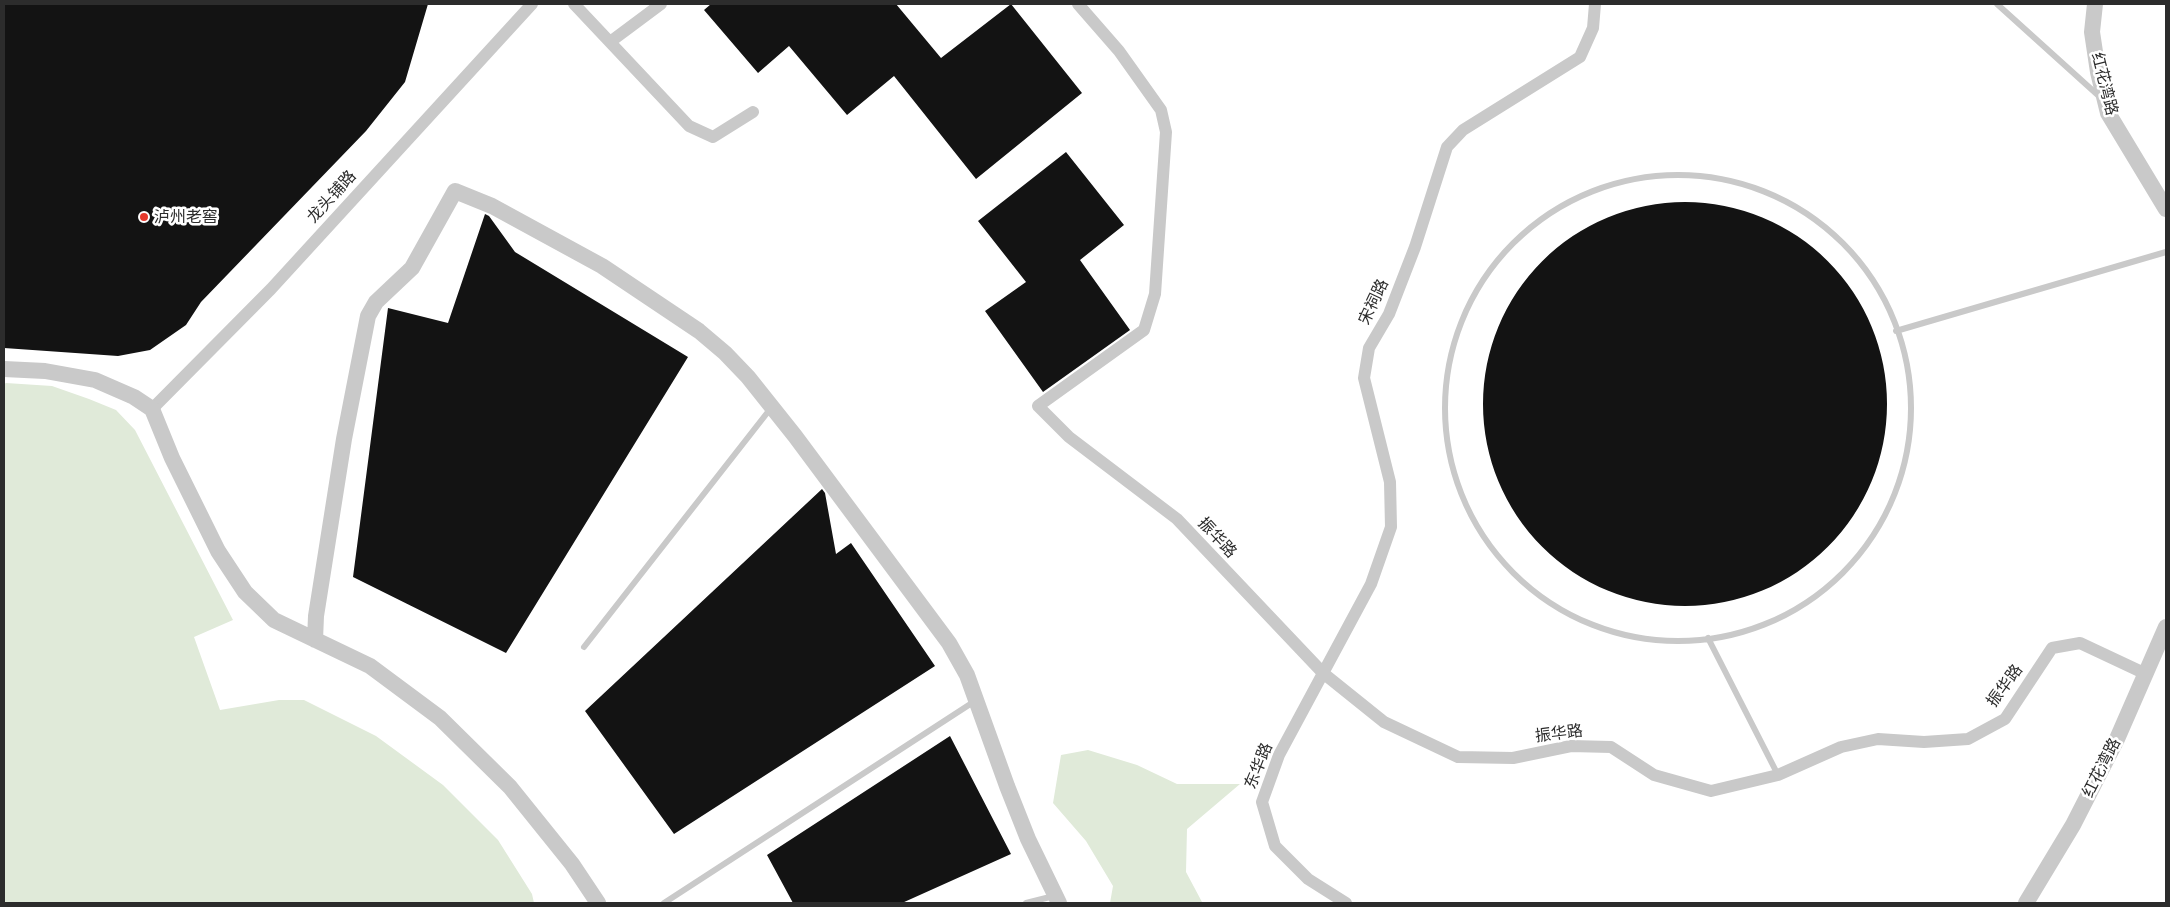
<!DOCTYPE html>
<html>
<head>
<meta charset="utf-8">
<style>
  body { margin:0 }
  #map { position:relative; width:2170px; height:907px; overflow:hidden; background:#fff; font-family:"Open Sans",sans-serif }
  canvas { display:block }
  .frame { position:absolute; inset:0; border:5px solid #2c2c2c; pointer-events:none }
</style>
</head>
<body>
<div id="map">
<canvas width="2170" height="907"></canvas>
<div class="frame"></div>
</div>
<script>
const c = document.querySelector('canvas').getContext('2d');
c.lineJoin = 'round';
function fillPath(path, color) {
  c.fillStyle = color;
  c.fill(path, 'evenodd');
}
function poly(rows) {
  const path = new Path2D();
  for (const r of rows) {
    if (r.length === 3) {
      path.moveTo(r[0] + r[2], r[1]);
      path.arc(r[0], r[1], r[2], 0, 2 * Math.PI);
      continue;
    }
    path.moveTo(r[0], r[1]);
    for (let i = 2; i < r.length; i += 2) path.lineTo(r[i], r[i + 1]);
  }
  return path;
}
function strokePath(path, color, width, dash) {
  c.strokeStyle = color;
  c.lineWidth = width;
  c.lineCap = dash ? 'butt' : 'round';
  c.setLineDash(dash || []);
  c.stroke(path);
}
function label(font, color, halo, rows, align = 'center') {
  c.font = font + ' "Open Sans","Noto Sans SC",sans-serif';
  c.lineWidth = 5;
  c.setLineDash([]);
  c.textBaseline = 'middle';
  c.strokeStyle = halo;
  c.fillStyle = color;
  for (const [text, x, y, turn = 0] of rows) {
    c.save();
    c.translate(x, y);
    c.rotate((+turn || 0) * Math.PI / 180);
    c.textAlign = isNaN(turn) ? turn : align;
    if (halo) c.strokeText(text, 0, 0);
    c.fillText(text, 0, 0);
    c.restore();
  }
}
const green = poly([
  [6,383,52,386,89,399,116,410,135,430,233,620,194,637,220,710,279,700,304,700,376,736,443,785,498,840,532,894,534,903,4,903,4,384],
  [1088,750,1137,765,1177,784,1240,784,1187,829,1186,872,1202,902,1206,903,1110,903,1113,886,1086,841,1053,803,1061,755]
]);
const building = poly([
  [4,4,428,4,405,82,366,131,201,302,186,325,150,350,118,356,4,348],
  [711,4,896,4,941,58,1011,4,1082,93,976,179,894,76,847,115,789,46,758,73,704,10],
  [1066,152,1124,225,1080,260,1130,330,1043,392,985,311,1026,282,978,221],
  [1685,404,202],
  [485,214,489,216,515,252,688,357,506,653,353,577,388,308,448,323],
  [822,489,825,493,836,554,851,543,935,666,674,834,585,711],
  [950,736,1011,854,902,903,793,903,767,855]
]);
const service = poly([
  [1997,4,2100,97],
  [1678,408,233],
  [1896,331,2166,252],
  [1708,638,1778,775],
  [584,647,771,408],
  [664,903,975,701],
  [1026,903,1054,896]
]);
const minor = poly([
  [574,4,689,126,713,137,753,112],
  [1078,4,1119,51,1161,110,1166,132,1155,294,1144,330,1038,406,1069,437,1177,519,1323,673,1384,722,1458,757,1513,758,1571,746,1611,747,1654,775,1711,791,1778,775,1841,747,1878,739,1924,742,1968,739,2005,719,2052,648,2080,643,2146,674],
  [610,42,661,4],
  [152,409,271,289,532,4],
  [1346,903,1308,879,1275,846,1262,802,1279,755,1371,584,1391,527,1390,482,1364,378,1369,348,1389,314,1415,247,1447,147,1463,130,1580,57,1593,28,1595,4]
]);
const tertiary = poly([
  [2095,4,2092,32,2098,72,2108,113,2166,209],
  [4,369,45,371,95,380,134,397,152,409,172,458,218,551,245,592,274,620,370,666,440,718,510,787,572,864,598,903],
  [315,640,316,616,344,439,368,316,376,302,412,268,455,191,492,206,602,266,699,331,725,353,748,377,795,436,949,643,967,675,1007,786,1028,839,1059,903],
  [2026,903,2073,825,2117,739,2166,627]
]);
const markers = [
  [144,217,5,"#e5382c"]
];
const streetNames = [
  ["红花湾路",2104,84,76],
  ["龙头铺路",332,197,-48],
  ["宋祠路",1374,302,-65],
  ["振华路",1217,538,47],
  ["振华路",2005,686,-54],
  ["振华路",1559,734,-7],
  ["东华路",1259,766,-68],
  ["红花湾路",2102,768,-63]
];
const poiNames = [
  ["泸州老窖",154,217]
];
fillPath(green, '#e0ead9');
fillPath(building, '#131313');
strokePath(service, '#c9c9c9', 6);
strokePath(minor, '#c9c9c9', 12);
strokePath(tertiary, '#c9c9c9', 16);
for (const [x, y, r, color] of markers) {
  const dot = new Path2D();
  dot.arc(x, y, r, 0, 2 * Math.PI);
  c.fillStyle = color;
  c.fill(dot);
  strokePath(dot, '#fff', 2);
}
label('16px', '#2c2c2c', '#fff', streetNames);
label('16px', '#2c2c2c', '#fff', poiNames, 'left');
</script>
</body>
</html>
